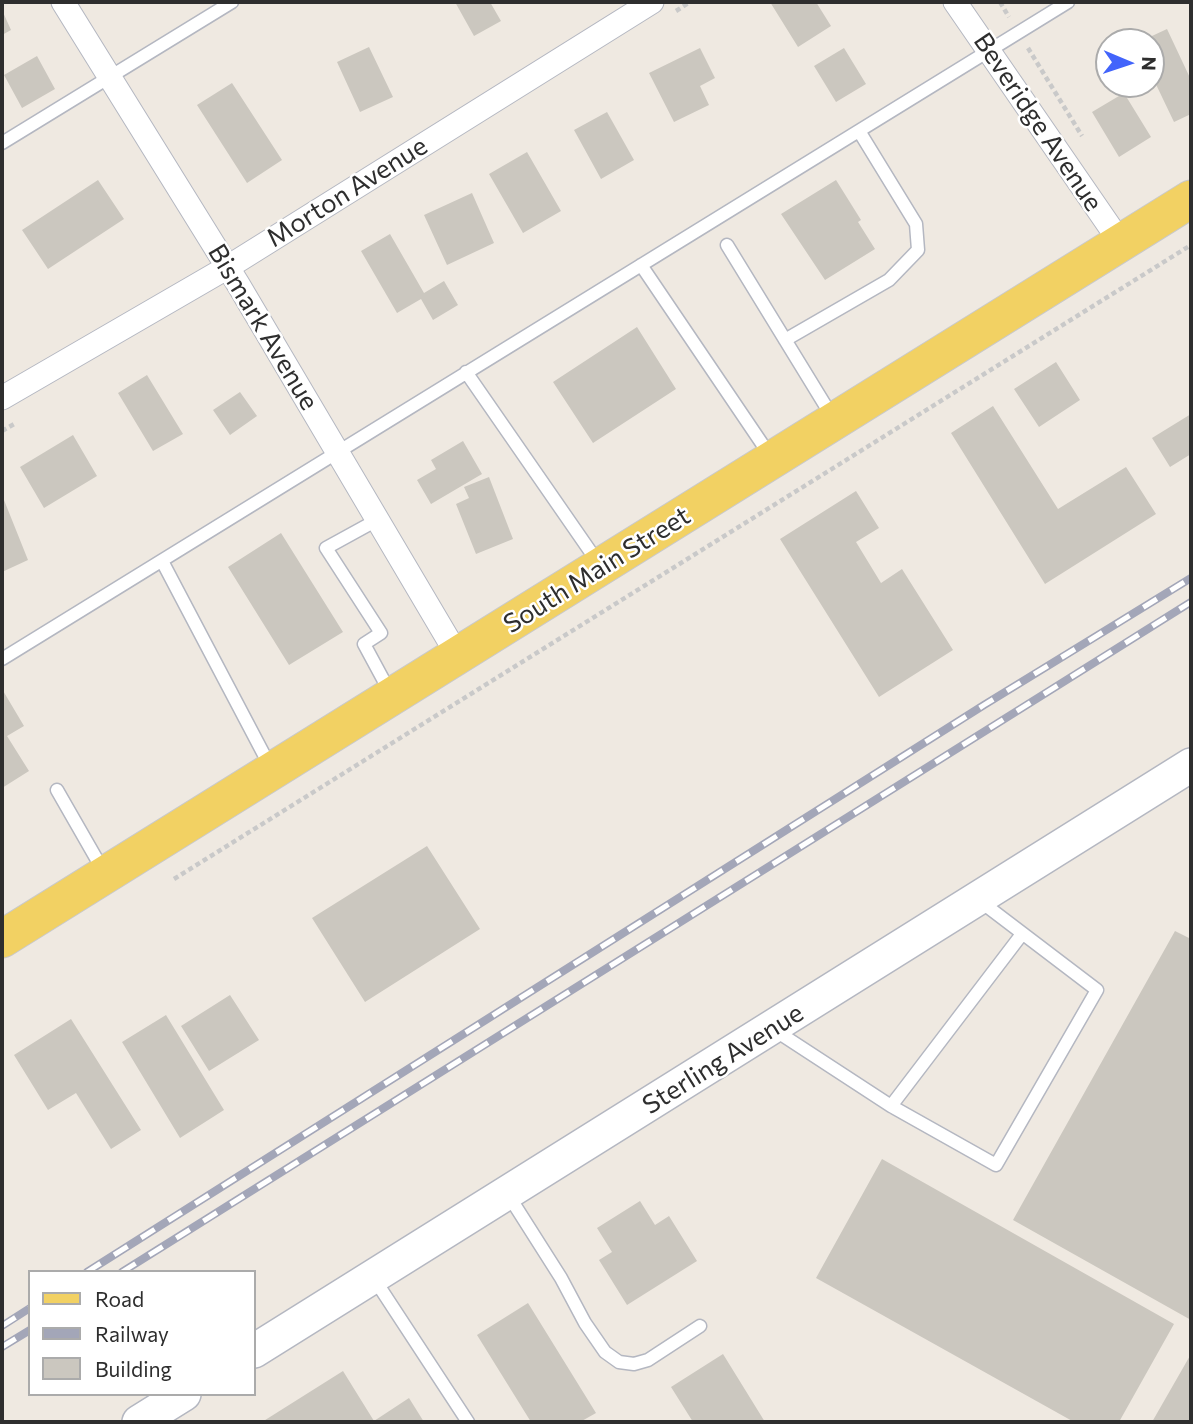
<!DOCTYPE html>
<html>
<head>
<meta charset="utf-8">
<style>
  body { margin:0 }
  #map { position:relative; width:1193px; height:1424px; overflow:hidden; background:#efe9e1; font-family:Commissioner,sans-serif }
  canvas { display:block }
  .frame { position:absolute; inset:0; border:4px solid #2e2e2e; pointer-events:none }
  .legend { position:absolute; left:28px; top:1270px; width:228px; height:126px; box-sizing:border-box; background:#fff; border:2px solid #ababab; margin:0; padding:9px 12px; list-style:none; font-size:21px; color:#2e2e2e }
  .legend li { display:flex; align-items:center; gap:14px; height:35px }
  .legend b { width:35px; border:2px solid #ababab }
  .north { position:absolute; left:1095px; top:28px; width:70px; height:70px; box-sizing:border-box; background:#fff; border:2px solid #ababab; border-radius:50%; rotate:92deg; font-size:19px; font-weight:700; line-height:28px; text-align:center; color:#2e2e2e }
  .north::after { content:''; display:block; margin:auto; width:24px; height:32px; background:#4264fb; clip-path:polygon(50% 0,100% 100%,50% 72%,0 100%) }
</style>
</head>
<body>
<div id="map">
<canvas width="1193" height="1424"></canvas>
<div class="frame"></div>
<ul class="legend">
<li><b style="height:9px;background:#f2d163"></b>Road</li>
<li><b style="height:9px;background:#a3a6b8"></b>Railway</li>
<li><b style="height:19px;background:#cbc7bf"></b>Building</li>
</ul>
<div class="north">N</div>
</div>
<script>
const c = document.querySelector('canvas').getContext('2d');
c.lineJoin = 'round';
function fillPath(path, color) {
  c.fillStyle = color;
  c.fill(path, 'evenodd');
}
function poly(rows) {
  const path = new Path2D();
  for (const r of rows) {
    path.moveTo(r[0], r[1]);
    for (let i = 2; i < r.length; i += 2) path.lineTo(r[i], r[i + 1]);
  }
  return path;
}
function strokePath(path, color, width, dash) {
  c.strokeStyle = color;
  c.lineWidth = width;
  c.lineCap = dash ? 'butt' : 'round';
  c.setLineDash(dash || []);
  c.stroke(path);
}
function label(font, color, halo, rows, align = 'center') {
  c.font = font + ' Commissioner,sans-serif';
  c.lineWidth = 5;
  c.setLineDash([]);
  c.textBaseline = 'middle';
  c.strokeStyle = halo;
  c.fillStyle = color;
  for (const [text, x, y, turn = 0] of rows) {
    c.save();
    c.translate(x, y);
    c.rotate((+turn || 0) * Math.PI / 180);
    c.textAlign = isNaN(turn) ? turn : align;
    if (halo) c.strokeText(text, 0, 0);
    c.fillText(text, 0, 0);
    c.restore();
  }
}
const building = poly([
  [455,2,490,2,501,21,474,36],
  [770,2,816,2,831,26,798,47],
  [2,10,11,30,2,35],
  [1167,29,1191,80,1191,114,1174,122,1151,74,1151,42,1139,42],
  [369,47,393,97,360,112,337,62],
  [700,48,715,78,700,86,709,105,674,122,649,73],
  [844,48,866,84,836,102,814,66],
  [37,56,55,89,22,108,4,75],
  [232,83,282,160,247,183,197,105],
  [1124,93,1151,137,1119,157,1092,112],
  [607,112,634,160,601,179,574,130],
  [527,152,561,211,523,233,489,174],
  [98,180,124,219,48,269,22,230],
  [836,180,861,220,858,222,875,249,825,280,781,214],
  [472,193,494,243,447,265,424,215],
  [390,234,424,293,444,281,458,305,433,320,421,299,397,313,361,251],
  [637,327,676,389,593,443,553,382],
  [1056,362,1080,400,1039,427,1014,389],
  [147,375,183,434,153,451,118,393],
  [240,392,257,416,230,435,213,410],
  [993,406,1058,509,1126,467,1156,514,1045,584,951,433],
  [1191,414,1191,454,1170,467,1152,438],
  [73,435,97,476,44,508,20,467],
  [463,441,482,474,431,504,417,480,436,469,431,460],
  [489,477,513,539,476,554,456,504,469,498,464,487],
  [856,491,879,528,856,542,881,583,902,569,953,650,879,697,780,539],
  [2,495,28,560,2,572],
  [281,533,343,632,289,665,228,567],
  [2,689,24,726,7,736,29,771,2,788],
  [427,846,480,929,365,1002,312,918],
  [1175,931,1191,939,1191,1320,1013,1220],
  [230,995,259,1040,209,1071,181,1026],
  [166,1015,224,1110,180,1138,122,1042],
  [71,1019,141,1130,111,1149,76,1093,48,1110,14,1055],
  [882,1159,1174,1324,1119,1422,1074,1422,816,1278],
  [640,1201,655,1225,669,1216,697,1261,627,1305,599,1260,612,1252,597,1228],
  [528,1303,596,1413,580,1422,531,1422,477,1335],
  [723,1354,765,1422,693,1422,671,1387],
  [1191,1354,1191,1422,1152,1422],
  [343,1371,374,1421,409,1398,424,1422,262,1422]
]);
const path = poly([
  [1000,2,1009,17],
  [676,11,690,2],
  [1028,48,1082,136],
  [2,431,16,423],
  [174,879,1191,245]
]);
const lane = poly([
  [2,143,232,2],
  [727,245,833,418],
  [641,265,771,457],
  [785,340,889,280,918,250,916,224,859,131],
  [466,372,599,564],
  [377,520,326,548,381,633,364,644,391,694],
  [162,561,271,768],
  [2,659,1068,2],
  [57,790,104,872],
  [773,1029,891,1106,996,1165,1097,990,980,901],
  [891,1106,1022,934],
  [507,1193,561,1278,585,1323,605,1352,619,1362,634,1364,648,1360,700,1326],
  [373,1277,468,1422]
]);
const street = poly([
  [63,2,238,284,458,656],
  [955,2,1121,243],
  [2,398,228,267,652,2]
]);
const secondary = poly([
  [254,1351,1191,765],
  [139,1422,184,1394]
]);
const primary = poly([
  [2,939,1191,199]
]);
const rail = poly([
  [87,1272,984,705,1191,578],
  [122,1272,1191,602],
  [2,1326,30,1308],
  [2,1347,30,1330]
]);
const streetNames = [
  ["Beveridge Avenue",1038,122,56],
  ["Morton Avenue",347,192,-32],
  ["Bismark Avenue",263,327,59],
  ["South Main Street",597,570,-32],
  ["Sterling Avenue",723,1059,-32]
];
fillPath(building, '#cbc7bf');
strokePath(lane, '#b4b7c1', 15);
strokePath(street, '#b4b7c1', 25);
strokePath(secondary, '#b4b7c1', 36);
strokePath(primary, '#c9c9c9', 39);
strokePath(path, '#c9c9c9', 4.5, [5, 3.5]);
strokePath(lane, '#fff', 12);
strokePath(street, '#fff', 23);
strokePath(secondary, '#fff', 33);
strokePath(primary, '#f2d163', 37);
strokePath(rail, '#a3a6b8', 8);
strokePath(rail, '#fff', 5, [16]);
label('26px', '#2e2e2e', '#fff', streetNames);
</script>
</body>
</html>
